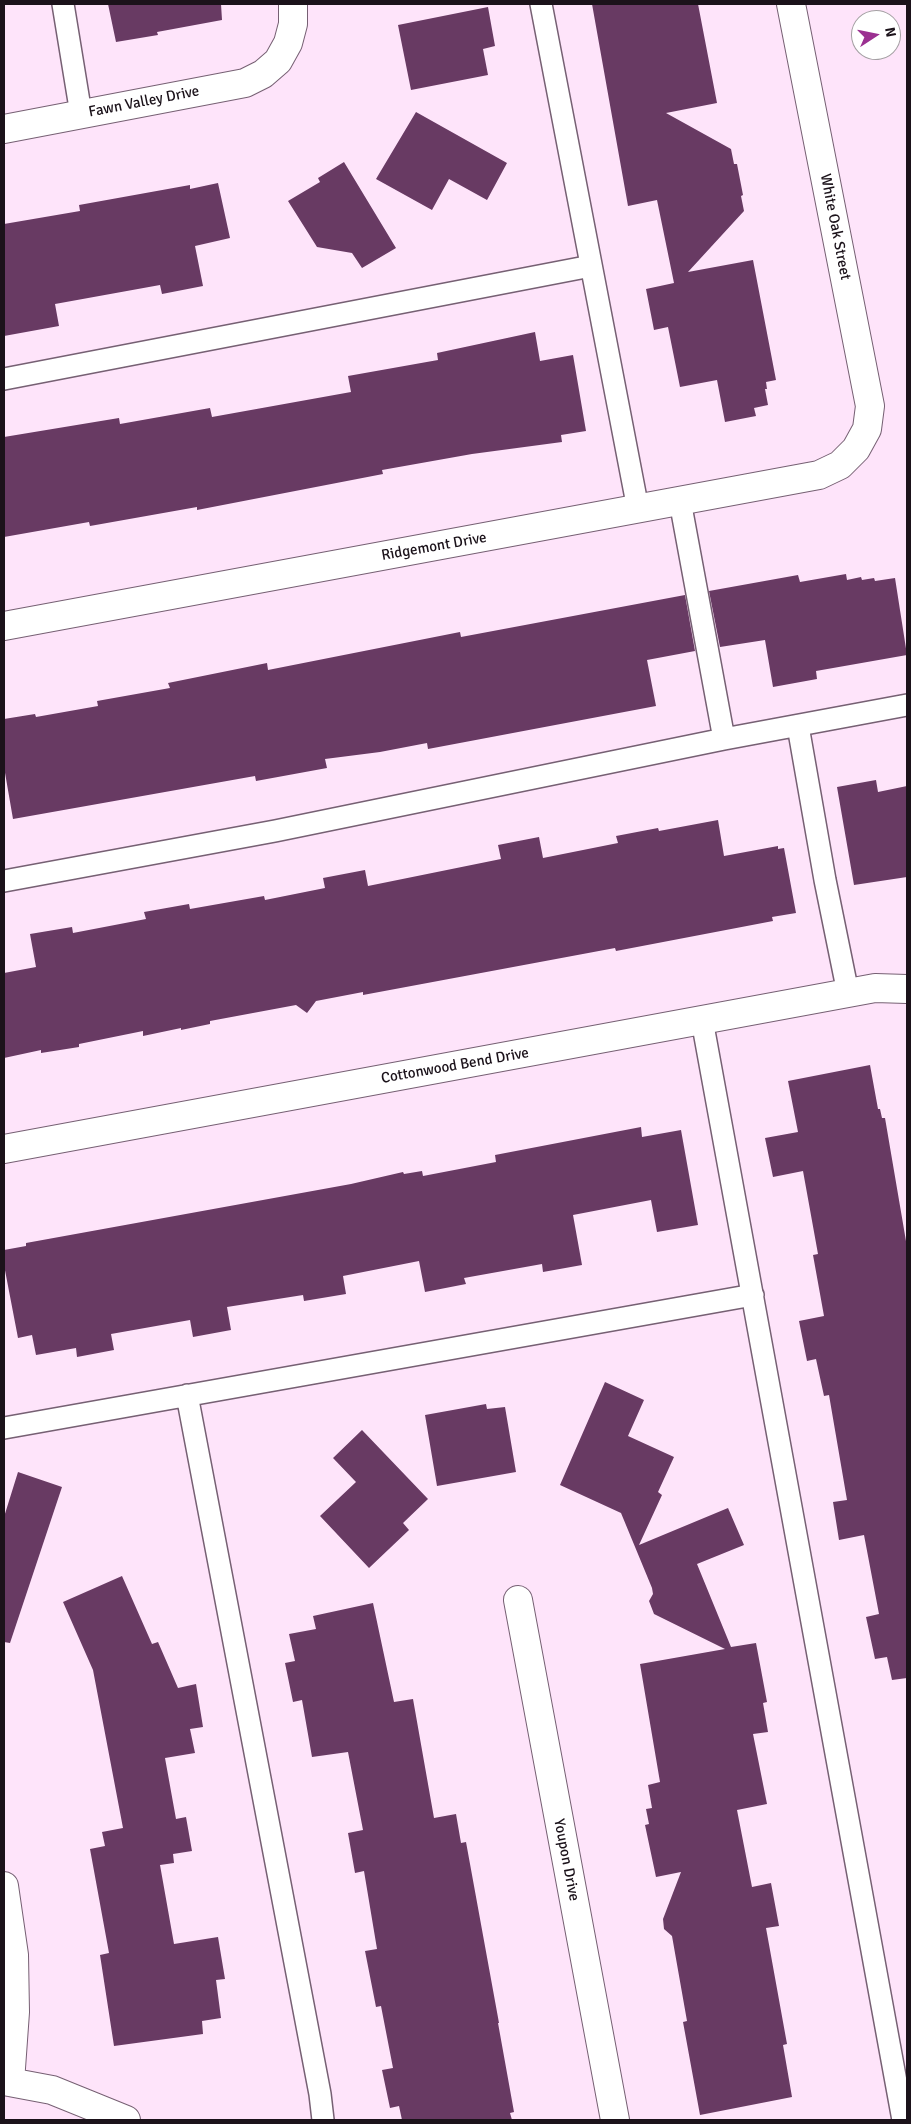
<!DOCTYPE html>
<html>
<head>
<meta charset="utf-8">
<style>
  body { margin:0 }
  #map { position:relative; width:911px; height:2124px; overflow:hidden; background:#fee4fa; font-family:Signika,sans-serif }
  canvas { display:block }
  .frame { position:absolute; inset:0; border:5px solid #1b121a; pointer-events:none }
  .north { position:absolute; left:851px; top:10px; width:50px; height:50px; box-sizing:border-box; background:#fff; border:1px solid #a4a0a3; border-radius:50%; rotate:79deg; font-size:14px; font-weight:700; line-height:20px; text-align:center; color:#1b121a }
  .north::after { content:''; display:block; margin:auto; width:18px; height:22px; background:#9b3091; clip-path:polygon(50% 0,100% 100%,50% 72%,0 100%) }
</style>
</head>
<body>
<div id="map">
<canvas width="911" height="2124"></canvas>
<div class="frame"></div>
<div class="north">N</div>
</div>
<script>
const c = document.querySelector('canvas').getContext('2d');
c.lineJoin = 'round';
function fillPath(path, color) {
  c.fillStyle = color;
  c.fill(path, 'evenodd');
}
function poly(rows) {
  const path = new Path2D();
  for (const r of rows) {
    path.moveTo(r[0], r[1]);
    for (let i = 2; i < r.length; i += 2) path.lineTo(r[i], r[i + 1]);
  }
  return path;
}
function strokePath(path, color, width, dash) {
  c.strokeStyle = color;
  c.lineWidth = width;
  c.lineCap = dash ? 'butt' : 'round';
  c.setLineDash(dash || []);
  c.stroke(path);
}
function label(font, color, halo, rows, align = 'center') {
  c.font = font + ' Signika,sans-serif';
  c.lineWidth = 5;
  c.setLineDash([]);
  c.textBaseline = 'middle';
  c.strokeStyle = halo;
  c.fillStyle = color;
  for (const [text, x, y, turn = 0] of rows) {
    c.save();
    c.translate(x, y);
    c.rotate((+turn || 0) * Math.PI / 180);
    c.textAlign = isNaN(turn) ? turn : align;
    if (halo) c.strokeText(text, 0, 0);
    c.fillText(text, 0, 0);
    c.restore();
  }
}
const building = poly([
  [108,4,221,4,222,20,157,32,158,35,116,42],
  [592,4,698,4,717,103,666,113,731,149,734,164,737,164,743,195,741,196,744,211,688,272,753,260,776,380,766,382,767,389,765,389,768,405,754,408,756,416,725,422,717,380,680,387,668,327,654,330,646,289,674,283,657,200,628,206],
  [488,7,495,46,483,49,488,75,411,90,398,25],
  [416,112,507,163,487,200,449,179,432,210,376,179],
  [344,162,396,248,362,268,352,253,317,247,288,201,320,182,318,178],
  [218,183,230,238,195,246,203,286,162,294,160,285,55,304,59,326,4,336,4,224,80,211,79,205,190,185,190,189],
  [535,332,540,361,573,355,586,431,561,435,562,442,472,454,382,470,383,474,197,510,197,507,90,526,89,522,4,537,4,437,119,418,120,424,210,408,212,417,351,392,348,376,438,360,437,353],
  [846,574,847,580,861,577,862,580,874,578,875,581,895,578,907,655,816,671,817,679,773,687,765,640,720,647,709,591,798,575,800,582],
  [685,595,695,651,647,660,656,706,428,749,427,743,380,752,325,759,327,768,256,781,255,776,13,819,4,767,4,719,35,714,36,717,98,706,97,701,170,688,168,683,267,663,268,670,460,632,461,637],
  [876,780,878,792,907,786,907,877,854,885,837,787],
  [718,820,724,856,778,846,778,849,784,848,796,913,772,917,773,921,616,951,615,948,363,995,363,992,316,1001,307,1013,296,1005,210,1021,210,1024,181,1030,181,1028,143,1036,143,1031,79,1044,79,1047,41,1053,41,1050,4,1058,4,973,36,967,30,934,72,927,73,933,146,919,144,912,189,904,190,909,264,896,265,900,325,888,323,878,365,870,368,886,501,859,498,845,539,837,543,858,618,843,616,836,658,828,659,831],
  [870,1065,878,1109,880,1109,882,1118,885,1118,907,1247,907,1678,892,1680,887,1657,875,1659,866,1617,879,1614,864,1535,839,1540,833,1502,847,1500,829,1395,824,1396,816,1359,807,1361,799,1321,824,1316,813,1255,818,1254,803,1171,773,1177,765,1138,798,1132,788,1081],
  [641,1127,642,1137,681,1130,698,1225,657,1232,651,1200,573,1215,582,1265,543,1272,542,1264,464,1278,466,1284,425,1292,419,1261,343,1276,346,1294,304,1301,303,1295,227,1307,231,1330,193,1337,190,1320,111,1334,114,1350,77,1357,76,1348,36,1355,32,1335,18,1338,4,1265,4,1250,26,1246,26,1243,351,1184,403,1172,404,1174,422,1171,423,1176,496,1162,495,1155],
  [605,1382,644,1400,628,1436,674,1457,658,1492,662,1495,639,1545,728,1508,744,1545,697,1564,731,1647,756,1643,767,1702,763,1703,768,1732,753,1734,767,1804,737,1810,752,1887,771,1883,779,1926,766,1928,787,2044,783,2045,792,2097,700,2115,683,2022,687,2021,672,1936,664,1929,663,1919,681,1872,656,1877,645,1825,649,1824,646,1809,652,1808,648,1785,660,1782,640,1664,725,1649,654,1614,649,1601,653,1594,652,1588,621,1513,560,1485],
  [486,1404,487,1409,505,1407,516,1472,437,1486,425,1415],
  [362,1430,428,1499,403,1523,409,1530,369,1568,320,1516,356,1482,333,1458],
  [18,1472,62,1487,10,1643,4,1642,4,1517],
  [122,1576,152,1644,158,1642,178,1688,196,1684,203,1727,190,1729,195,1753,165,1758,176,1819,186,1817,192,1851,173,1854,174,1863,160,1865,174,1944,218,1937,225,1979,216,1980,221,2018,202,2021,203,2034,114,2046,100,1955,109,1953,90,1849,105,1846,102,1832,123,1828,93,1670,63,1602],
  [373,1603,394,1702,413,1699,434,1818,456,1814,461,1843,466,1842,499,2023,498,2023,514,2112,510,2113,512,2120,402,2120,399,2106,390,2108,382,2070,393,2068,381,2006,376,2007,365,1951,377,1949,364,1871,355,1873,348,1833,363,1830,348,1752,312,1757,302,1700,293,1702,285,1663,295,1661,289,1634,316,1629,313,1616]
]);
const lane = poly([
  [63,4,81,114],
  [541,4,638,509],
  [4,379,591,266],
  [680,501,724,739],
  [798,726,825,880,848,993],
  [4,881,275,831,724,739,907,705],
  [702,1020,903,2120],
  [187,1395,320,2094,323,2120],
  [4,1428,753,1295]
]);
const street = poly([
  [4,129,245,83,263,74,278,61,288,43,293,24,293,4],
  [4,626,819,475,840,465,856,449,867,429,870,406,791,4],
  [4,1149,875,988,907,989],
  [518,1600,615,2120],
  [4,1886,14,1955,15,2012,10,2082],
  [4,2081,52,2090,126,2120]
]);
const streetNames = [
  ["Fawn Valley Drive",144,102,-11],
  ["White Oak Street",835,227,79],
  ["Ridgemont Drive",434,547,-10],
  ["Cottonwood Bend Drive",455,1066,-10],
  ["Youpon Drive",566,1860,79]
];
fillPath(building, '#683a63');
strokePath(lane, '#766073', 24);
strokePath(street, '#766073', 30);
strokePath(lane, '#fff', 21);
strokePath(street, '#fff', 28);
label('15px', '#1b121a', '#fff', streetNames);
</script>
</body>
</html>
